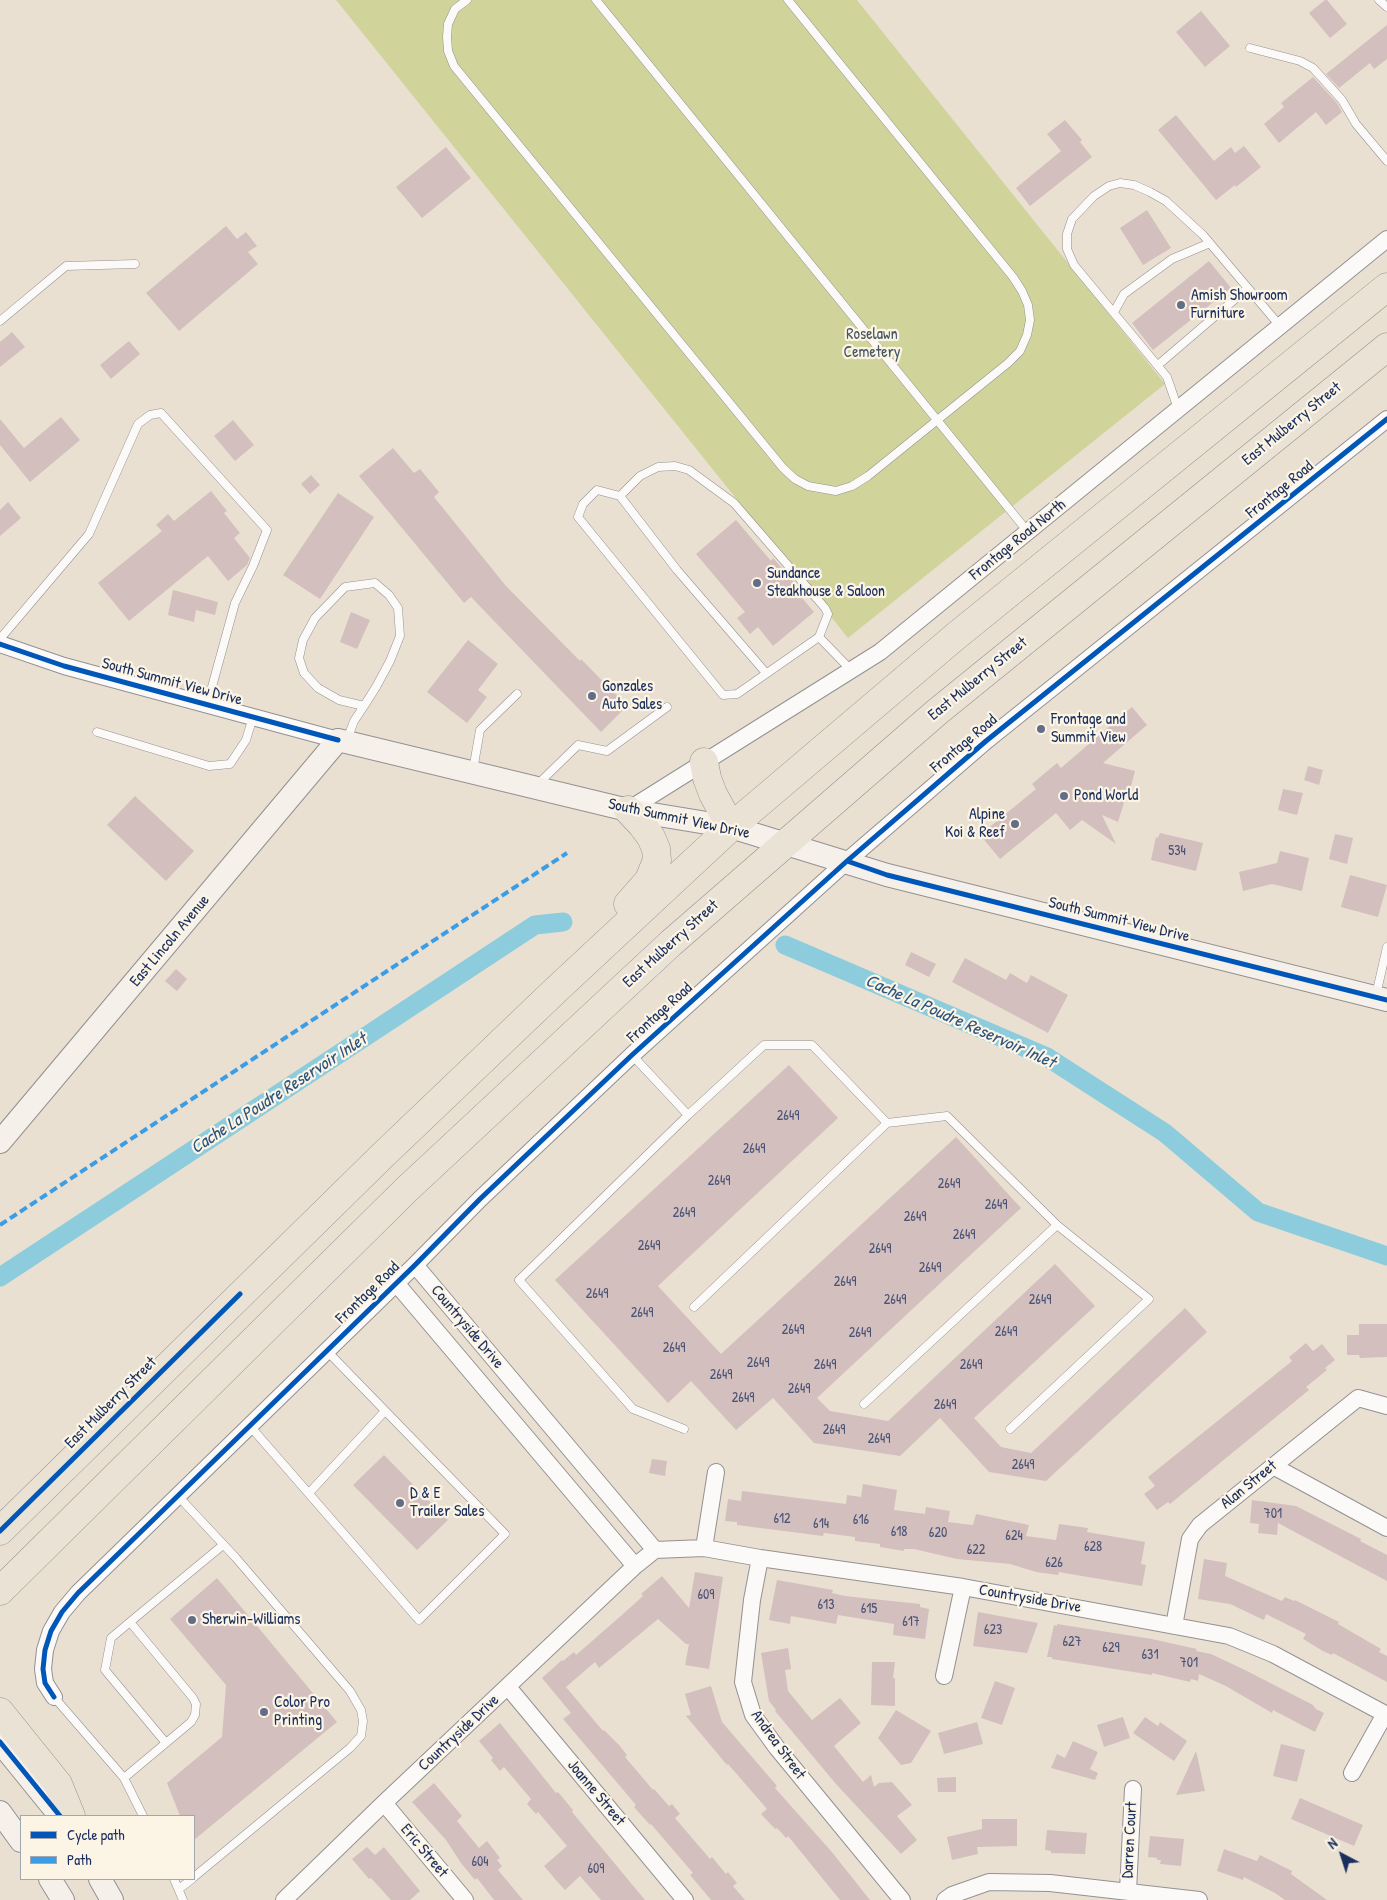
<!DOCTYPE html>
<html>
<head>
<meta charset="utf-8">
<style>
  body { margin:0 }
  #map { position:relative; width:1387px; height:1900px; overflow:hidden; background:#eae0d2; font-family:"Patrick Hand",sans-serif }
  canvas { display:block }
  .legend { position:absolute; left:20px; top:1815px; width:175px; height:65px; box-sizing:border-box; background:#fcf5e5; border:1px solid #a2a6af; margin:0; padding:6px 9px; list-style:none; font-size:15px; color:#1b2f5e }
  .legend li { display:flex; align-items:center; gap:10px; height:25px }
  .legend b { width:25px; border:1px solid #a2a6af }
  .north { position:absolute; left:1317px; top:1830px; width:50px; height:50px; -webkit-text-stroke:4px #fcf5e5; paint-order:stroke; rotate:320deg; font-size:14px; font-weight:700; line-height:20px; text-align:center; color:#1b2f5e }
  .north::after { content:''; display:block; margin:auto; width:18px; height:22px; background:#1b2f5e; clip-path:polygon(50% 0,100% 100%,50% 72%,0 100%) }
</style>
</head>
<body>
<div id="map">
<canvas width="1387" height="1900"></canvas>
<ul class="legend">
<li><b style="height:6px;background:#0057b8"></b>Cycle path</li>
<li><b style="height:6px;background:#3b9de6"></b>Path</li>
</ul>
<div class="north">N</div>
</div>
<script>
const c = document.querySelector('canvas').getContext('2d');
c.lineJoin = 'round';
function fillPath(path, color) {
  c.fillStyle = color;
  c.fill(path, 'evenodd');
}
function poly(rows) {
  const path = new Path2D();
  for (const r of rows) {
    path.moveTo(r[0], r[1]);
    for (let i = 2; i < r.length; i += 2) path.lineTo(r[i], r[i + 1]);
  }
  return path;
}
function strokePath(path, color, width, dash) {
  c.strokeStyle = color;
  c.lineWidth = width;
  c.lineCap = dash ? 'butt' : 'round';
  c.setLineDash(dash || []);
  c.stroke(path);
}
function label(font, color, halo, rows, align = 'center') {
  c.font = font + ' "Patrick Hand",sans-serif';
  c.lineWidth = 4.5;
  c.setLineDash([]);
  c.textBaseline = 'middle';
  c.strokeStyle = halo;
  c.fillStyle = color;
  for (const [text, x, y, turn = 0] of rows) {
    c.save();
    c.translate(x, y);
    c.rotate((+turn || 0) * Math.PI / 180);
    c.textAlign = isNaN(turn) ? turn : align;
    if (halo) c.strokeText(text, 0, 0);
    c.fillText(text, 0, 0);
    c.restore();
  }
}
const green = poly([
  [336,0,857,0,1165,384,848,638]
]);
const canal = poly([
  [785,945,1047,1057,1165,1133,1258,1212,1387,1256],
  [0,1277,535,925,563,922]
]);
const building = poly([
  [1325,0,1327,0,1347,24,1330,38,1309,13],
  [1201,11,1230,46,1205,67,1176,32],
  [1387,25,1387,59,1374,69,1370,63,1339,88,1326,74],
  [1313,77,1337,103,1342,112,1326,125,1316,112,1279,143,1264,124,1284,107,1281,103],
  [1176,115,1214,161,1231,147,1235,153,1244,146,1261,167,1236,187,1235,185,1216,200,1158,130],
  [1065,120,1082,140,1080,142,1092,157,1030,206,1016,188,1061,151,1047,134],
  [446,147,471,178,422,218,396,187],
  [1147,210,1171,248,1143,265,1120,228],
  [226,226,237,239,246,232,257,246,248,252,258,264,179,331,146,293],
  [1209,261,1231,288,1153,350,1132,323],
  [12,332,25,347,0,367,0,342],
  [129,341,140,354,111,379,100,365],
  [61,417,80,440,30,482,0,445,0,419,24,448],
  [233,420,254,445,235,461,214,436],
  [393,448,414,473,420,469,439,492,434,497,506,586,580,661,581,659,627,706,601,732,471,597,464,603,359,476],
  [311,475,320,485,310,494,301,484],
  [211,491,227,511,224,513,240,533,234,538,250,558,247,565,228,581,208,556,129,621,98,583,162,531,156,525,168,514,174,521],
  [338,493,374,517,320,599,283,575],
  [8,502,21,518,0,536,0,510],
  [736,520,771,561,773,558,794,582,791,585,814,612,773,646,758,627,750,634,737,618,745,612,696,554],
  [173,590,218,602,215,615,196,610,194,622,168,615],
  [351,612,370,620,357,649,340,642],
  [468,640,498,664,478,690,487,697,467,723,427,692],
  [1132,707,1147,725,1103,763,1135,771,1130,790,1128,790,1118,822,1102,815,1116,844,1082,820,1070,830,1056,813,1000,859,980,835,1036,789,1032,784,1057,763,1061,768],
  [1308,766,1323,770,1319,785,1304,780],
  [1283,789,1303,793,1297,815,1278,810],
  [135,796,194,851,166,881,107,825],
  [1160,833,1203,843,1196,871,1151,860,1156,837,1158,838],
  [1335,834,1353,838,1347,864,1329,859],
  [1280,851,1309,858,1302,891,1272,884,1243,891,1239,872,1277,863],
  [1350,875,1387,885,1378,917,1341,907],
  [911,952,936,964,929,977,905,965],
  [965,958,1006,980,1010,973,1027,983,1031,975,1068,995,1048,1033,952,982],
  [176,969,187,979,177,991,165,981],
  [789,1065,838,1118,658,1286,721,1354,956,1137,1021,1208,817,1398,830,1411,888,1421,1055,1264,1095,1306,974,1418,1001,1447,1031,1453,1185,1308,1207,1332,1046,1481,989,1472,940,1418,900,1456,814,1443,773,1398,736,1430,691,1381,668,1403,555,1280],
  [1359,1324,1387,1324,1387,1357,1360,1358,1359,1355,1347,1355,1347,1335,1359,1335],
  [1306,1343,1313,1351,1322,1344,1335,1360,1325,1368,1327,1370,1306,1387,1309,1390,1170,1504,1168,1502,1157,1510,1144,1494,1155,1486,1148,1477,1292,1361,1289,1357],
  [384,1455,448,1520,417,1550,353,1485],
  [652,1459,667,1461,665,1476,649,1473],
  [863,1484,897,1490,894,1510,925,1514,926,1507,950,1511,948,1522,973,1525,976,1514,1029,1525,1026,1536,1056,1540,1059,1524,1088,1528,1087,1532,1145,1542,1141,1564,1146,1565,1142,1586,1070,1574,1059,1572,1058,1575,1036,1572,1010,1564,957,1559,914,1549,904,1549,904,1551,880,1547,880,1544,855,1541,855,1537,824,1533,823,1536,737,1525,737,1522,725,1521,728,1499,741,1501,742,1491,846,1504,847,1495,861,1497],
  [1252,1500,1296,1506,1361,1539,1360,1541,1387,1555,1387,1581,1278,1523,1277,1535,1258,1533,1259,1524,1250,1523],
  [1204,1559,1227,1563,1225,1576,1282,1601,1285,1597,1294,1601,1295,1600,1339,1622,1338,1624,1381,1649,1379,1652,1387,1656,1387,1682,1333,1653,1332,1655,1323,1651,1303,1639,1306,1634,1266,1614,1264,1620,1230,1604,1198,1599],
  [695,1572,723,1577,709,1669,685,1665,689,1644,686,1644,658,1619,599,1668,595,1662,566,1687,603,1731,604,1730,619,1745,627,1755,625,1757,653,1790,654,1789,669,1806,672,1804,680,1814,675,1818,710,1859,712,1857,726,1874,728,1872,737,1883,733,1886,745,1900,711,1900,690,1875,693,1873,651,1824,650,1825,634,1807,636,1805,563,1719,571,1713,542,1678,562,1660,563,1661,574,1652,576,1655,623,1614,643,1596,641,1594,662,1576,689,1608],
  [217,1578,337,1722,194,1840,194,1816,180,1816,167,1783,222,1737,226,1685,170,1619],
  [777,1580,833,1590,832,1593,845,1596,920,1604,920,1607,929,1609,925,1639,893,1635,894,1624,838,1615,836,1624,791,1616,790,1624,769,1620],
  [978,1612,1038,1623,1027,1653,973,1646],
  [1057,1624,1152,1639,1197,1649,1196,1651,1211,1654,1245,1670,1313,1705,1316,1709,1324,1713,1315,1732,1273,1710,1272,1713,1226,1686,1199,1674,1198,1681,1191,1679,1190,1682,1152,1673,1152,1675,1052,1659,1052,1657,1047,1657,1054,1625,1057,1626],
  [788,1648,791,1669,785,1670,788,1691,812,1720,840,1698,861,1723,834,1746,863,1782,871,1775,874,1787,879,1783,892,1782,912,1805,897,1816,917,1840,901,1854,836,1784,775,1711,776,1710,769,1701,761,1653],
  [872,1662,895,1662,893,1678,895,1678,895,1706,871,1705],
  [995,1681,1015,1688,1002,1725,981,1718],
  [711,1686,722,1722,777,1786,775,1788,831,1851,870,1900,840,1900,788,1836,786,1838,777,1828,775,1829,761,1814,767,1809,728,1764,727,1765,686,1716,691,1715,685,1694],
  [896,1710,931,1731,911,1763,901,1765,878,1738],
  [1123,1717,1130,1738,1104,1747,1097,1725],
  [1145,1717,1158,1726,1160,1722,1187,1741,1174,1761,1133,1733],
  [977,1722,983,1744,944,1754,938,1733],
  [500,1723,556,1793,558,1792,573,1810,572,1812,645,1900,601,1900,580,1876,565,1890,555,1879,544,1866,567,1846,538,1812,536,1814,527,1804,531,1799,504,1767,500,1771,491,1760,493,1758,479,1741],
  [1073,1741,1098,1752,1090,1769,1098,1773,1095,1780,1051,1768,1057,1754,1065,1758],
  [1281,1744,1305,1750,1297,1782,1273,1776],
  [1196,1751,1205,1791,1176,1795],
  [956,1777,956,1792,938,1792,937,1778],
  [434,1783,462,1816,457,1821,479,1848,487,1841,500,1858,497,1860,502,1866,498,1870,523,1900,494,1900,477,1878,475,1880,461,1863,446,1840,412,1802],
  [1300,1798,1363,1825,1354,1846,1291,1819],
  [982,1819,1017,1819,1017,1846,977,1847,978,1854,952,1860,947,1837,982,1829],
  [1047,1830,1087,1833,1085,1854,1051,1853,1051,1851,1045,1850],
  [1150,1836,1184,1839,1181,1866,1160,1864,1161,1860,1157,1860,1157,1858,1148,1857],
  [367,1847,375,1855,384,1847,420,1891,410,1900,391,1900,371,1878,369,1879,352,1859],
  [1224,1849,1257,1861,1260,1855,1292,1871,1291,1874,1327,1900,1285,1900,1275,1893,1244,1877,1243,1880,1217,1871]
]);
const lane = poly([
  [467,0,455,9,448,24,447,37,448,51,454,66,783,468,795,479,808,486,836,491,852,486,868,476,1008,363,1020,351,1027,335,1030,320,1028,305,1022,291,1013,277,788,0],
  [596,0,1028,532],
  [1379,0,1387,7],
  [1250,48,1300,61,1313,68,1342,100,1356,124,1387,161],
  [1114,312,1124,294,1172,259,1210,243],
  [0,321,66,266,135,264],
  [1158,365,1248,288],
  [1178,409,1167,377,1074,265,1067,249,1067,234,1072,219,1094,196,1109,186,1120,183,1134,185,1150,192,1166,201,1203,235,1280,326],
  [620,496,640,476,658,467,675,466,689,470,734,503,825,608,828,614,819,637],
  [0,639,89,534,138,424,150,415,161,413,267,530,253,566,235,603,207,705],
  [766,673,677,570,620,496,597,490,583,504,578,517,723,695,737,694,819,637,851,670],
  [97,732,209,766,230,764,246,740,253,717],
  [347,740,354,721,364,706,376,687,390,661,400,636,398,608,389,595,375,583,345,587,315,618,303,640,299,658,304,673,318,688,339,700,364,706],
  [473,770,480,730,517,694],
  [538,784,578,745,607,751,667,707],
  [1376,995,1387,947],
  [632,1055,688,1115,519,1280,633,1409,684,1429],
  [688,1115,764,1045,812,1045,887,1123,947,1116,1057,1225,1149,1299,1010,1429],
  [694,1307,887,1123],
  [864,1404,1057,1225],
  [249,1425,419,1620,505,1534,326,1350],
  [309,1493,385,1411],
  [178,1496,236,1558,350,1691,361,1710,363,1721,361,1736,350,1748,194,1877],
  [130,1622,111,1638,105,1670,166,1743],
  [54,1697,124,1778,143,1816],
  [124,1778,191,1722,195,1715,196,1704,193,1698,130,1622,223,1545],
  [174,1879,183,1900],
  [179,1889,192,1879]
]);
const street = poly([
  [0,644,64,666,338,740],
  [628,810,880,652,1387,239],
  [415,1265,655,1550],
  [396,1283,635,1566],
  [1273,1466,1387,1528],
  [704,1548,716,1472],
  [760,1558,752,1600,743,1682,753,1715,777,1748,902,1900],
  [1174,1626,1190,1539,1200,1525,1358,1398,1387,1406],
  [944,1676,963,1587],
  [508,1687,685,1900],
  [54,1697,45,1683,43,1669,45,1650,51,1631,62,1612,78,1593,415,1265,480,1199,632,1055,847,861,986,741,1387,419],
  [1352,1773,1385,1714],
  [384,1803,465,1900],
  [1128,1891,1133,1789],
  [284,1900,384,1803,635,1566,655,1550,704,1548,760,1558,963,1587,1229,1636,1273,1654,1387,1715],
  [945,1900,952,1895,989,1882,1050,1883,1199,1900]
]);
const secondary = poly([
  [0,1142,338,740,628,810,731,827,887,875,1387,1000],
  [0,1742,60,1816],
  [0,1812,21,1841],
  [50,1879,63,1900],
  [100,1879,112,1900]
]);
const highway = poly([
  [704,762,707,778,713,794,731,827],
  [628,904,649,880,657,860,656,849,651,837,642,825,628,810],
  [0,1531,381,1157,558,988,731,827,956,636,1387,287],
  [0,1591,407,1189,671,943,937,712,1387,347],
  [0,1712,58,1784,71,1816]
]);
const quiet = poly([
  [0,1225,567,853]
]);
const cycleway = poly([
  [0,644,64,666,338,740],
  [847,861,887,875,1387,1000],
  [0,1531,240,1294],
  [54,1697,45,1683,43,1669,45,1650,51,1631,62,1612,78,1593,415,1265,480,1199,632,1055,847,861,986,741,1387,419],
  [0,1742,60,1816]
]);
const markers = [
  [1181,305,5,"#636d87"],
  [757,583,5,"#636d87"],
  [592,696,5,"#636d87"],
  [1041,729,5,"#636d87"],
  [1064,796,5,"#636d87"],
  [1015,824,5,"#636d87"],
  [400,1503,5,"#636d87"],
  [192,1620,5,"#636d87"],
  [264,1712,5,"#636d87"]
];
const numberNames = [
  ["534",1177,851],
  ["2649",788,1116],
  ["2649",754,1149],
  ["2649",719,1181],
  ["2649",949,1184],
  ["2649",996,1205],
  ["2649",684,1213],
  ["2649",915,1217],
  ["2649",964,1235],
  ["2649",649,1246],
  ["2649",880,1249],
  ["2649",930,1268],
  ["2649",845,1282],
  ["2649",597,1294],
  ["2649",895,1300],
  ["2649",1040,1300],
  ["2649",642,1313],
  ["2649",793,1330],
  ["2649",1006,1332],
  ["2649",860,1333],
  ["2649",674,1348],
  ["2649",758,1363],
  ["2649",825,1365],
  ["2649",971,1365],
  ["2649",721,1375],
  ["2649",799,1389],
  ["2649",743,1398],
  ["2649",945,1405],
  ["2649",834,1430],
  ["2649",879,1439],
  ["2649",1023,1465],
  ["701",1273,1514],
  ["612",782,1519],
  ["616",861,1520],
  ["614",821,1524],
  ["618",899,1532],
  ["620",938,1533],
  ["624",1014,1536],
  ["628",1093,1547],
  ["622",976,1550],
  ["626",1054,1563],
  ["609",706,1595],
  ["613",826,1605],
  ["615",869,1609],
  ["617",911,1622],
  ["623",993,1630],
  ["627",1072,1642],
  ["629",1111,1648],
  ["631",1150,1655],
  ["701",1189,1663],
  ["604",480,1862],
  ["609",596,1869]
];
const poiNames = [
  ["Amish Showroom",1191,296],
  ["Furniture",1191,314],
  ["Sundance",767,574],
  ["Steakhouse & Saloon",767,592],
  ["Gonzales",602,687],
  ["Auto Sales",602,705],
  ["Frontage and",1051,720],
  ["Summit View",1051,738],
  ["Pond World",1074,796],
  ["Alpine",1005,815,"right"],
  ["Koi & Reef",1005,833,"right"],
  ["D & E",410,1494],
  ["Trailer Sales",410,1512],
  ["Sherwin-Williams",202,1620],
  ["Color Pro",274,1703],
  ["Printing",274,1721]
];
const parkNames = [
  ["Roselawn",872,335],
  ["Cemetery",872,353]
];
const streetNames = [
  ["East Mulberry Street",1292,424,-39],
  ["Frontage Road",1280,490,-39],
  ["Frontage Road North",1018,540,-39],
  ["East Mulberry Street",978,679,-39],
  ["South Summit View Drive",172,682,15],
  ["Frontage Road",964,744,-40],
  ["South Summit View Drive",679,819,12],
  ["South Summit View Drive",1119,920,14],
  ["East Lincoln Avenue",170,941,-50],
  ["East Mulberry Street",671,944,-42],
  ["Frontage Road",660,1013,-42],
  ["Frontage Road",368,1293,-44],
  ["Countryside Drive",467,1327,50],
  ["East Mulberry Street",111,1403,-45],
  ["Alan Street",1249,1485,-39],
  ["Countryside Drive",1030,1599,10],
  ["Countryside Drive",459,1733,-43],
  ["Andrea Street",778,1745,54],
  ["Joanne Street",596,1793,50],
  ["Darren Court",1130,1840,-87],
  ["Eric Street",424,1851,50]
];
const waterNames = [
  ["Cache La Poudre Reservoir Inlet",960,1022,24],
  ["Cache La Poudre Reservoir Inlet",279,1094,-33]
];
fillPath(green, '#d0d49b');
strokePath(canal, '#8cccdc', 19);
fillPath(building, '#d3bfbe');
strokePath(lane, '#939192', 9);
strokePath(street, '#939192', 18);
strokePath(secondary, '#939192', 24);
strokePath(highway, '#939192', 29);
strokePath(lane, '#fcfaf8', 8);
strokePath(street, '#fcfaf8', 16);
strokePath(secondary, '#f5f0ea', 22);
strokePath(highway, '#eae2d5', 28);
strokePath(quiet, '#3b9de6', 4, [8, 4]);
strokePath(cycleway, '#0057b8', 5);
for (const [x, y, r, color] of markers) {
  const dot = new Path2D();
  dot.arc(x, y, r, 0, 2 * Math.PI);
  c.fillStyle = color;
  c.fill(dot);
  strokePath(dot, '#fcf5e5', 2);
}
label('14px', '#495376', null, numberNames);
label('16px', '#1b2f5e', '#fcf5e5', poiNames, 'left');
label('16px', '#435662', '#fcf5e5', parkNames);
label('16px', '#1b2f5e', '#fcf5e5', streetNames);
label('italic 18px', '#2d547f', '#fcf5e5', waterNames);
</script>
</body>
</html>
